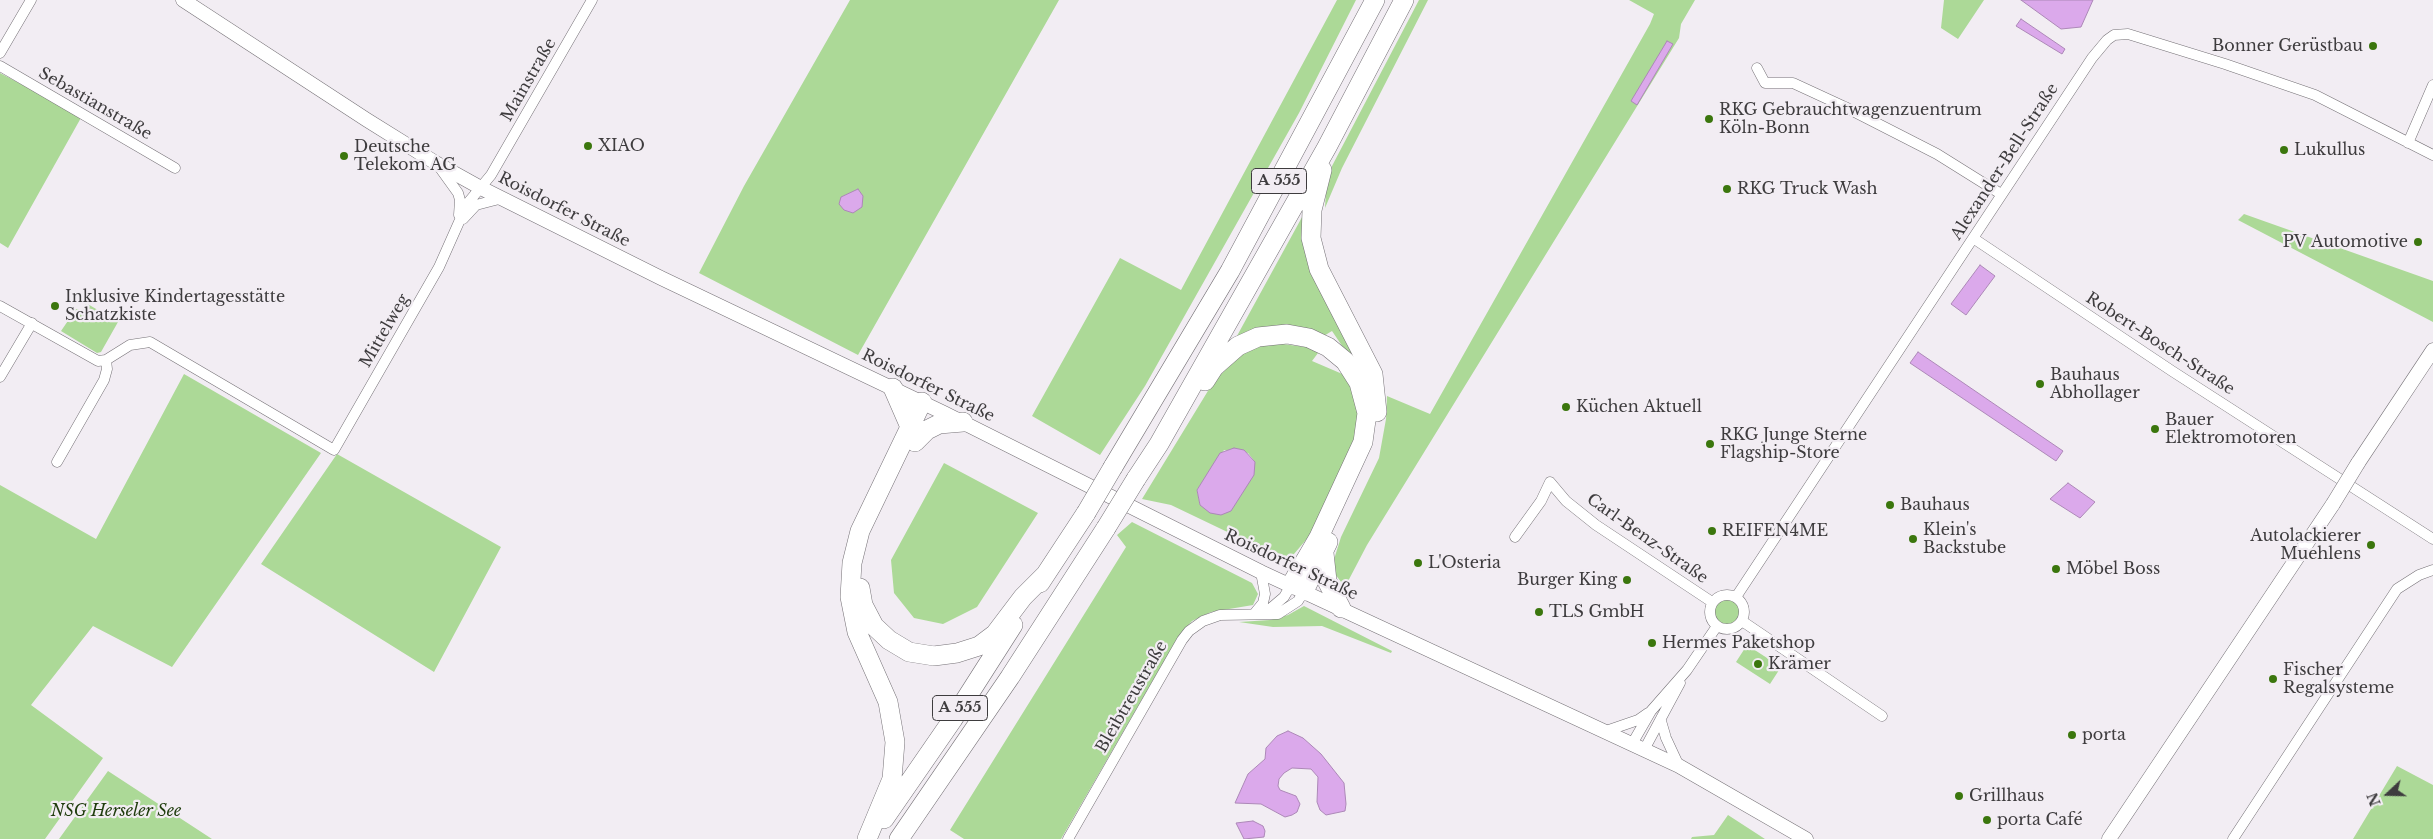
<!DOCTYPE html>
<html>
<head>
<meta charset="utf-8">
<style>
  body { margin:0 }
  #map { position:relative; width:2433px; height:839px; overflow:hidden; background:#f2edf3; font-family:"Libre Baskerville",serif }
  canvas { display:block }
  .north { position:absolute; left:2363px; top:769px; width:50px; height:50px; -webkit-text-stroke:4px #f2edf3; paint-order:stroke; rotate:249deg; font-size:14px; font-weight:700; line-height:20px; text-align:center; color:#3e3c3e }
  .north::after { content:''; display:block; margin:auto; width:18px; height:22px; background:#3e3c3e; clip-path:polygon(50% 0,100% 100%,50% 72%,0 100%) }
</style>
</head>
<body>
<div id="map">
<canvas width="2433" height="839"></canvas>
<div class="north">N</div>
</div>
<script>
const c = document.querySelector('canvas').getContext('2d');
c.lineJoin = 'round';
function fillPath(path, color) {
  c.fillStyle = color;
  c.fill(path, 'evenodd');
}
function poly(rows) {
  const path = new Path2D();
  for (const r of rows) {
    if (r.length === 3) {
      path.moveTo(r[0] + r[2], r[1]);
      path.arc(r[0], r[1], r[2], 0, 2 * Math.PI);
      continue;
    }
    path.moveTo(r[0], r[1]);
    for (let i = 2; i < r.length; i += 2) path.lineTo(r[i], r[i + 1]);
  }
  return path;
}
function strokePath(path, color, width, dash) {
  c.strokeStyle = color;
  c.lineWidth = width;
  c.lineCap = dash ? 'butt' : 'round';
  c.setLineDash(dash || []);
  c.stroke(path);
}
function label(font, color, halo, rows, align = 'center') {
  c.font = font + ' "Libre Baskerville",serif';
  c.lineWidth = 4.5;
  c.setLineDash([]);
  c.textBaseline = 'middle';
  c.strokeStyle = halo;
  c.fillStyle = color;
  for (const [text, x, y, turn = 0] of rows) {
    c.save();
    c.translate(x, y);
    c.rotate((+turn || 0) * Math.PI / 180);
    c.textAlign = isNaN(turn) ? turn : align;
    if (halo) c.strokeText(text, 0, 0);
    c.fillText(text, 0, 0);
    c.restore();
  }
}
const green = poly([
  [850,0,1059,0,858,355,699,273,744,186],
  [1337,0,1356,0,1299,113,1145,386,1100,455,1032,416,1120,258,1181,290],
  [1419,0,1428,0,1342,168,1325,208,1326,191,1332,166],
  [1629,0,1695,0,1681,24,1679,38,1367,545,1345,587,1331,569,1341,537,1379,458,1386,419,1387,396,1430,414,1650,24,1654,14],
  [1944,0,1984,0,1958,39,1941,28],
  [0,73,82,116,8,248,0,243],
  [1307,208,1362,364,1357,368,1332,331,1322,337,1232,345],
  [2244,214,2433,281,2433,322,2238,220],
  [86,303,118,322,101,352,97,353,61,331,76,309,82,310],
  [1267,342,1321,349,1312,361,1347,376,1359,410,1354,444,1311,534,1288,561,1171,505,1142,499,1214,381,1243,353],
  [1224,450,1248,453,1255,462,1200,505,1197,490],
  [184,374,321,453,172,667,93,626,31,705,103,758,45,839,0,839,0,485,96,539],
  [337,454,501,547,434,672,261,564],
  [944,463,1038,513,977,607,943,624,914,618,894,593,891,560],
  [1132,522,1252,583,1258,594,1253,605,1211,612,1192,621,1178,637,1061,839,964,839,950,830,1126,547,1117,535],
  [1727,612,12],
  [1304,606,1392,651,1391,653,1322,626,1273,627,1239,622,1270,620,1288,615],
  [1747,645,1781,667,1770,684,1736,662],
  [2397,766,2433,785,2433,839,2353,839],
  [108,771,212,839,59,839],
  [1728,815,1765,839,1691,839,1692,837,1714,835]
]);
const water = poly([
  [2021,0,2093,0,2081,27,2061,29,2021,0],
  [2021,19,2065,49,2062,54,2016,26,2021,19],
  [1667,41,1673,44,1637,105,1631,101,1667,41],
  [858,189,863,196,862,207,853,213,844,210,839,204,841,197,858,189],
  [1980,265,1995,276,1966,315,1951,304,1980,265],
  [1918,352,2063,451,2056,461,1910,363,1918,352],
  [1234,448,1244,450,1255,462,1254,475,1231,511,1221,515,1210,513,1200,505,1197,490,1220,453,1234,448],
  [2068,483,2095,502,2080,518,2050,499,2068,483],
  [1288,731,1303,738,1321,754,1344,783,1346,804,1345,811,1326,815,1320,810,1317,802,1318,777,1311,769,1292,768,1284,773,1279,779,1278,786,1280,790,1296,796,1300,804,1297,812,1292,815,1285,817,1261,804,1235,803,1248,774,1265,759,1266,748,1277,736,1288,731],
  [1253,821,1263,826,1265,831,1264,837,1244,839,1236,823,1253,821]
]);
const minor = poly([
  [0,53,31,0],
  [0,66,175,168],
  [1757,68,1765,83,1793,83,1845,107,1937,154,2001,194],
  [2408,143,2433,85],
  [440,168,458,193,460,200,459,215],
  [463,219,476,205,503,198],
  [1973,238,2172,371,2433,539],
  [0,306,98,361,106,360,130,345,150,342,334,450,439,267,467,204,491,175,592,0],
  [0,377,32,323],
  [57,462,104,380,107,369,106,360],
  [1515,537,1541,501,1550,482,1566,501,1596,525,1712,602],
  [1727,612,17],
  [1736,597,2092,58,2107,40,2114,35,2128,34,2225,64,2315,95,2433,155],
  [1254,614,1263,603,1265,594,1261,572],
  [1264,614,1284,597,1291,585],
  [1742,621,1882,716],
  [1661,721,1666,738,1679,766],
  [1606,731,1638,720,1648,713],
  [1632,744,1651,711,1687,670,1717,626],
  [1644,750,1680,683],
  [1068,839,1182,640,1189,631,1203,621,1220,615,1278,614,1298,601,1304,591],
  [2233,839,2397,589,2419,575,2433,570]
]);
const secondary = poly([
  [183,0,367,120,436,163,481,188,661,278,944,413,1261,572,1679,766,1806,839],
  [2358,463,2433,350],
  [2109,839,2333,504]
]);
const motorway = poly([
  [1322,170,1312,210,1311,238,1319,269,1373,374,1377,412],
  [1205,381,1214,367,1238,346,1258,337,1287,334,1309,338,1328,347,1345,361,1359,383,1367,413,1363,442,1319,537,1291,585],
  [893,388,910,427],
  [915,442,927,430,939,424,963,422],
  [1113,467,1230,271,1375,0],
  [1136,479,1159,444,1327,147,1404,0],
  [1324,553,1327,581,1341,608],
  [1040,583,1086,513],
  [860,588,863,605,874,626,889,640,909,652,934,656,957,653,979,646,995,634,1023,597,1046,574],
  [1304,591,1328,542],
  [884,819,953,719,1013,625],
  [867,839,892,779,895,742,888,702,857,632,850,597,852,563,860,531,922,402],
  [899,839,1010,677,1106,528]
]);
const secondaryBridge = poly([
  [2333,504,2358,463]
]);
const motorwayBridge = poly([
  [1086,513,1113,467],
  [1106,528,1136,479]
]);
const markers = [
  [2373,46,5,"#3b760d"],
  [1709,119,5,"#3b760d"],
  [588,146,5,"#3b760d"],
  [2284,150,5,"#3b760d"],
  [344,156,5,"#3b760d"],
  [1727,189,5,"#3b760d"],
  [2418,242,5,"#3b760d"],
  [55,306,5,"#3b760d"],
  [2040,384,5,"#3b760d"],
  [1566,407,5,"#3b760d"],
  [2155,429,5,"#3b760d"],
  [1710,444,5,"#3b760d"],
  [1890,505,5,"#3b760d"],
  [1712,531,5,"#3b760d"],
  [1913,539,5,"#3b760d"],
  [2371,545,5,"#3b760d"],
  [1418,563,5,"#3b760d"],
  [2056,569,5,"#3b760d"],
  [1627,580,5,"#3b760d"],
  [1539,612,5,"#3b760d"],
  [1652,643,5,"#3b760d"],
  [1758,664,5,"#3b760d"],
  [2273,679,5,"#3b760d"],
  [2072,735,5,"#3b760d"],
  [1959,796,5,"#3b760d"],
  [1987,820,5,"#3b760d"]
];
const shields = [
  [1279,181,55],
  [960,708,55]
];
const shieldNames = [
  ["A 555",1279,181],
  ["A 555",960,708]
];
const poiNames = [
  ["Bonner Gerüstbau",2363,46,"right"],
  ["RKG Gebrauchtwagenzuentrum",1719,110],
  ["Köln-Bonn",1719,128],
  ["XIAO",598,146],
  ["Deutsche",354,147],
  ["Telekom AG",354,165],
  ["Lukullus",2294,150],
  ["RKG Truck Wash",1737,189],
  ["PV Automotive",2408,242,"right"],
  ["Inklusive Kindertagesstätte",65,297],
  ["Schatzkiste",65,315],
  ["Bauhaus",2050,375],
  ["Abhollager",2050,393],
  ["Küchen Aktuell",1576,407],
  ["Bauer",2165,420],
  ["Elektromotoren",2165,438],
  ["RKG Junge Sterne",1720,435],
  ["Flagship-Store",1720,453],
  ["Bauhaus",1900,505],
  ["Klein's",1923,530],
  ["Backstube",1923,548],
  ["REIFEN4ME",1722,531],
  ["Autolackierer",2361,536,"right"],
  ["Muehlens",2361,554,"right"],
  ["L'Osteria",1428,563],
  ["Möbel Boss",2066,569],
  ["Burger King",1617,580,"right"],
  ["TLS GmbH",1549,612],
  ["Hermes Paketshop",1662,643],
  ["Krämer",1768,664],
  ["Fischer",2283,670],
  ["Regalsysteme",2283,688],
  ["porta",2082,735],
  ["Grillhaus",1969,796],
  ["porta Café",1997,820]
];
const streetNames = [
  ["Mainstraße",529,80,-60],
  ["Sebastianstraße",95,104,30],
  ["Alexander-Bell-Straße",2005,162,-57],
  ["Roisdorfer Straße",564,210,27],
  ["Mittelweg",385,331,-60],
  ["Robert-Bosch-Straße",2160,344,33],
  ["Roisdorfer Straße",928,386,26],
  ["Carl-Benz-Straße",1647,539,35],
  ["Roisdorfer Straße",1291,565,25],
  ["Bleibtreustraße",1132,697,-60]
];
const parkNames = [
  ["NSG Herseler See",116,811]
];
fillPath(green, '#acd997');
fillPath(water, '#dba9eb');
strokePath(water, '#ac88b7', 1);
strokePath(minor, '#757176', 11);
strokePath(secondary, '#757176', 15);
strokePath(motorway, '#757176', 20);
strokePath(minor, '#fff', 10);
strokePath(secondary, '#fff', 14);
strokePath(motorway, '#fff', 19);
strokePath(secondaryBridge, '#757176', 15, []);
strokePath(motorwayBridge, '#757176', 20, []);
strokePath(secondaryBridge, '#fff', 14);
strokePath(motorwayBridge, '#fff', 19);
for (const [x, y, r, color] of markers) {
  const dot = new Path2D();
  dot.arc(x, y, r, 0, 2 * Math.PI);
  c.fillStyle = color;
  c.fill(dot);
  strokePath(dot, '#f2edf3', 2);
}
for (const [x, y, w] of shields) {
  const box = new Path2D();
  box.roundRect(x - w / 2, y - 12.5, w, 25, 4);
  c.fillStyle = '#f2edf3';
  c.fill(box);
  strokePath(box, '#3e3c3e', 1);
}
label('bold 15px', '#3e3c3e', null, shieldNames);
label('16px', '#3e3c3e', '#f2edf3', poiNames, 'left');
label('16px', '#3e3c3e', '#f2edf3', streetNames);
label('italic 16px', '#203d0e', '#f2edf3', parkNames);
</script>
</body>
</html>
